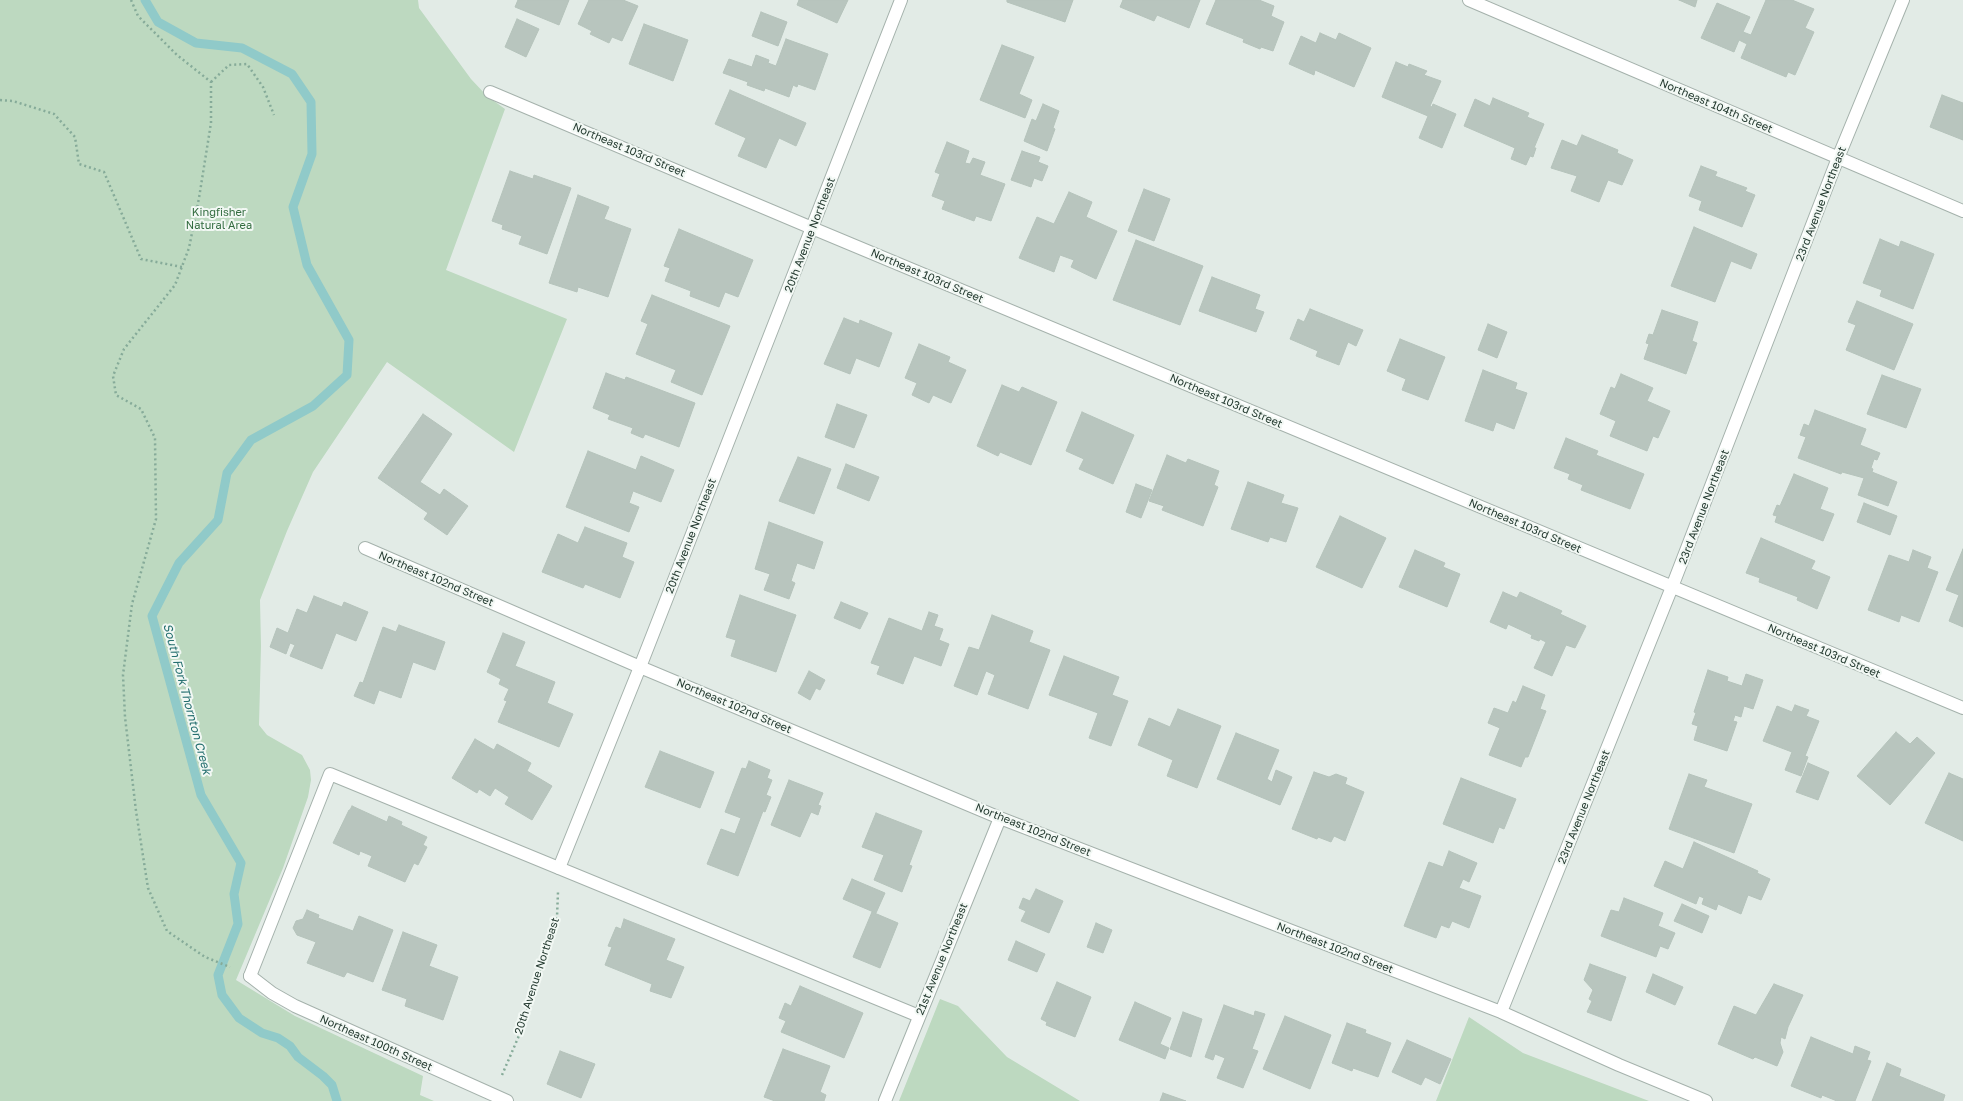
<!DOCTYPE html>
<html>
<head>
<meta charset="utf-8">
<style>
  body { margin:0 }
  canvas { display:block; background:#e2ebe6 }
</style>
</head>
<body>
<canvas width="1963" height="1101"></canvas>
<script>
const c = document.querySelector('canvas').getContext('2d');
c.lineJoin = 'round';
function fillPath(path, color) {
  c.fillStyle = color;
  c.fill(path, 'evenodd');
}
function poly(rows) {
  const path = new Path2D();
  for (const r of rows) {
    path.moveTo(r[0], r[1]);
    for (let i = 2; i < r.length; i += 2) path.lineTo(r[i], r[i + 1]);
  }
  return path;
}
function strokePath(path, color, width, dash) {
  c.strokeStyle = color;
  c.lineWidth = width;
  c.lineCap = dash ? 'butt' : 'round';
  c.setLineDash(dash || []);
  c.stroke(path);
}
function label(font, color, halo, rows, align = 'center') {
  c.font = font + ' "Golos Text",sans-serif';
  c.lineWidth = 4;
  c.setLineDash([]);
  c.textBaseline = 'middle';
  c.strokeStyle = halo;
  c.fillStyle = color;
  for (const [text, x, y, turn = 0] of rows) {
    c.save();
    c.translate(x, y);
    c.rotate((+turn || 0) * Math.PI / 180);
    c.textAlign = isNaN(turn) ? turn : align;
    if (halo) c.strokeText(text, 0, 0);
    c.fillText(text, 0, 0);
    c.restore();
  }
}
const green = poly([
  [0,0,418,0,419,8,471,79,487,96,505,109,446,270,567,319,514,452,387,362,313,472,287,531,260,600,261,646,259,725,267,735,302,755,310,770,311,780,308,797,283,868,236,980,295,1016,423,1076,420,1095,434,1101,0,1101],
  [940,999,958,1006,1007,1057,1080,1101,899,1101],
  [1469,1017,1523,1053,1649,1101,1436,1101]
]);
const stream = poly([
  [145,0,158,22,196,43,242,48,292,74,311,102,312,154,293,207,307,265,349,340,347,375,313,406,251,440,227,473,218,520,179,563,152,616,201,795,241,863,234,894,238,924,218,975,222,995,239,1018,262,1033,278,1038,290,1046,298,1057,323,1076,332,1085,337,1101]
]);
const building = poly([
  [518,0,569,0,559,25,515,7,518,0],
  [589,0,623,0,638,6,622,41,612,37,609,43,590,34,592,31,578,24,589,0],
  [799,0,848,0,837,23,797,5,799,0],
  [1007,0,1073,0,1065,22,1007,2,1007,0],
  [1123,0,1200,0,1189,28,1157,15,1154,21,1120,7,1123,0],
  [1216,0,1259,0,1274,6,1271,16,1284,22,1273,51,1261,47,1260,49,1243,42,1244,39,1206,24,1216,0],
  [1679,0,1697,0,1695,7,1679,0],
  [1766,0,1792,0,1814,9,1805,28,1814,32,1795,75,1788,72,1786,77,1741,58,1747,44,1739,40,1734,52,1701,38,1717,3,1750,17,1743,32,1751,35,1766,0],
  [761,12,787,22,778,46,752,36,761,12],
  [517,19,539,29,526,57,505,47,517,19],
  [644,24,688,40,673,81,629,64,644,24],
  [1320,33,1336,40,1339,33,1371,48,1354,87,1315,70,1314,75,1289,64,1301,36,1316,43,1320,33],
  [786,39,828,54,815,90,798,84,797,87,793,85,789,97,765,88,764,91,747,85,748,82,723,73,729,59,752,67,756,55,769,60,768,63,776,66,786,39],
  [1002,45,1034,57,1019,94,1032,100,1025,118,980,100,1002,45],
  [1396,62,1408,67,1409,64,1427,71,1424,75,1441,81,1430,106,1432,107,1433,104,1456,114,1442,148,1419,138,1428,116,1382,97,1396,62],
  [730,90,806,123,796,146,779,138,766,168,738,156,746,138,715,124,730,90],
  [1942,95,1963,103,1963,140,1930,127,1942,95],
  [1493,98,1529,113,1527,117,1544,124,1534,148,1536,148,1533,157,1530,156,1526,165,1511,159,1515,148,1464,126,1475,99,1490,106,1493,98],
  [1043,104,1059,111,1053,128,1055,129,1047,151,1024,141,1032,119,1036,121,1043,104],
  [1582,135,1618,150,1617,153,1633,160,1622,185,1608,180,1599,202,1571,191,1577,176,1551,168,1562,140,1577,146,1582,135],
  [947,142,969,151,965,163,970,164,973,158,985,162,980,175,1005,184,991,221,976,216,974,221,942,209,945,201,932,196,940,174,935,172,947,142],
  [1022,151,1040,157,1038,162,1048,166,1042,181,1034,178,1031,187,1011,180,1022,151],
  [1701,166,1717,172,1715,176,1747,188,1745,191,1755,195,1742,227,1699,210,1702,201,1689,196,1701,166],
  [510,171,533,179,534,175,571,188,547,254,519,244,522,236,502,229,503,225,492,221,510,171],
  [1144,189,1170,199,1154,241,1128,231,1144,189],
  [1069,192,1092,202,1086,217,1117,231,1096,279,1071,267,1074,260,1060,255,1054,272,1019,258,1037,217,1054,224,1069,192],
  [578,195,609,207,604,219,631,229,608,297,578,287,577,292,549,283,578,195],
  [1694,227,1757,254,1751,269,1731,261,1715,302,1671,286,1694,227],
  [679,229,753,260,738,297,725,292,719,307,690,296,691,291,665,281,670,268,664,266,679,229],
  [1880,239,1899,247,1901,241,1934,254,1913,309,1880,296,1882,290,1863,283,1880,239],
  [1136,240,1203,266,1180,325,1113,300,1136,240],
  [1212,277,1260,295,1255,309,1264,312,1256,332,1199,311,1212,277],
  [652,295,730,326,702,395,671,382,676,370,636,354,648,324,641,321,652,295],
  [1857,301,1913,324,1894,370,1846,350,1856,325,1848,322,1857,301],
  [1310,309,1363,330,1356,346,1348,342,1339,365,1316,356,1318,351,1290,339,1298,319,1304,322,1310,309],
  [1662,310,1698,322,1692,341,1697,343,1686,374,1644,359,1649,344,1646,343,1649,334,1653,335,1662,310],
  [844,318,859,324,860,320,892,333,879,367,856,358,850,374,824,364,844,318],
  [1488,324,1507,332,1497,358,1478,350,1488,324],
  [1400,339,1445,357,1428,400,1402,390,1406,379,1387,371,1400,339],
  [919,344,950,357,948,362,966,370,951,403,933,395,929,403,912,395,917,383,905,378,919,344],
  [1483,370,1517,383,1515,389,1527,393,1514,429,1496,422,1493,431,1465,421,1483,370],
  [606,373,625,380,626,377,695,403,679,447,645,434,643,438,631,433,633,428,608,419,610,415,593,408,606,373],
  [1621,374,1653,388,1647,401,1670,411,1658,438,1653,436,1647,451,1610,436,1616,421,1600,414,1611,387,1615,389,1621,374],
  [1882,375,1921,389,1906,428,1867,414,1882,375],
  [1002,385,1019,392,1022,387,1057,402,1031,465,1000,452,998,456,977,446,1002,385],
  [837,404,867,415,854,448,825,437,837,404],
  [1815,410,1866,429,1860,445,1880,453,1877,460,1874,459,1871,468,1873,469,1872,472,1897,482,1888,506,1858,495,1864,478,1842,472,1841,474,1798,458,1806,437,1800,435,1804,424,1809,426,1815,410],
  [1082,412,1134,435,1113,484,1079,469,1084,459,1066,451,1082,412],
  [423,414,452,434,420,482,440,495,444,489,468,506,447,535,424,519,428,513,378,478,423,414],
  [1566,438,1598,451,1596,455,1644,474,1630,509,1581,490,1583,485,1568,479,1570,474,1554,468,1566,438],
  [588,451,636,470,641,456,674,470,661,502,633,491,629,503,639,507,629,532,566,507,588,451],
  [1167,455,1186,463,1188,459,1219,471,1214,485,1218,487,1203,526,1162,510,1164,506,1149,501,1167,455],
  [798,457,831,469,814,514,779,501,798,457],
  [846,464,879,477,869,501,837,488,846,464],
  [1794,474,1828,488,1820,509,1834,514,1823,541,1775,522,1777,516,1773,515,1777,505,1780,506,1794,474],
  [1248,482,1284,495,1281,503,1298,508,1286,542,1270,537,1268,542,1231,529,1248,482],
  [1136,484,1152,490,1141,518,1126,512,1136,484],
  [1864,503,1897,516,1890,535,1857,522,1864,503],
  [1340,516,1386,538,1362,588,1316,567,1340,516],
  [769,522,823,542,814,569,797,563,791,581,795,583,789,599,764,590,770,574,755,569,769,522],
  [585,527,627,543,622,557,634,562,620,598,585,584,583,588,542,572,558,534,578,543,585,527],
  [1761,538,1815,561,1811,569,1830,577,1817,609,1797,600,1798,597,1759,582,1760,578,1746,573,1761,538],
  [1963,549,1963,627,1949,621,1959,595,1946,590,1963,549],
  [1415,550,1445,563,1443,567,1460,574,1447,607,1399,587,1415,550],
  [1913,550,1931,557,1927,568,1938,572,1919,622,1901,615,1899,622,1868,610,1889,555,1909,562,1913,550],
  [1503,592,1517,598,1520,592,1562,611,1560,614,1586,626,1575,648,1566,645,1552,676,1534,668,1546,642,1540,639,1539,641,1531,638,1532,635,1508,624,1506,629,1490,622,1503,592],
  [740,595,796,615,776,672,731,656,736,640,726,637,740,595],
  [314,596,342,607,344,602,368,612,356,641,336,633,322,669,290,656,295,645,290,643,286,654,270,647,277,628,288,633,297,609,307,613,314,596],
  [841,602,868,613,860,629,834,618,841,602],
  [929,612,938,615,934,626,943,629,939,640,949,644,941,666,914,656,903,684,877,674,880,666,871,663,889,618,922,631,929,612],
  [992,615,1033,631,1029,642,1050,650,1028,709,988,694,995,675,986,671,977,695,954,686,969,647,979,650,992,615],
  [399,625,445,642,435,670,413,662,401,698,379,690,374,704,354,696,360,682,363,683,383,627,396,632,399,625],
  [503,633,525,642,515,666,555,682,547,703,573,714,559,747,498,722,507,701,504,700,509,689,499,684,501,679,487,672,503,633],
  [1064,656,1119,677,1112,695,1128,701,1111,746,1089,738,1098,713,1049,695,1064,656],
  [1708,670,1728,677,1727,681,1742,686,1746,674,1763,680,1753,709,1744,706,1741,717,1735,715,1733,721,1737,722,1727,751,1694,740,1698,726,1692,724,1696,713,1694,712,1708,670],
  [809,671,825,680,820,690,816,688,810,700,798,693,809,671],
  [1523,686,1545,695,1540,709,1546,711,1528,757,1525,757,1521,767,1489,755,1500,728,1488,723,1494,708,1508,713,1513,701,1516,703,1523,686],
  [1795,705,1809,710,1806,716,1819,721,1805,756,1808,757,1801,776,1785,770,1792,752,1763,741,1777,706,1792,712,1795,705],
  [1178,709,1221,726,1197,788,1167,776,1173,760,1138,745,1149,718,1170,727,1178,709],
  [1896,732,1910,744,1917,737,1935,753,1890,805,1857,776,1896,732],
  [1236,733,1279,750,1267,779,1272,782,1276,770,1292,777,1280,805,1217,779,1236,733],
  [475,739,494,750,497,744,531,763,527,771,552,786,532,820,505,804,509,797,495,788,490,796,479,789,477,793,452,778,475,739],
  [660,751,714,772,700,808,645,787,660,751],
  [749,761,770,770,767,778,772,780,766,795,771,797,765,812,763,811,738,876,707,864,721,829,735,834,741,818,725,812,742,768,746,769,749,761],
  [1808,763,1829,772,1818,800,1796,792,1808,763],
  [1314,772,1329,777,1336,774,1347,778,1345,784,1364,792,1345,841,1334,836,1331,842,1318,837,1317,839,1292,829,1314,772],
  [1949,773,1963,779,1963,841,1925,823,1949,773],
  [1689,774,1707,780,1704,787,1752,804,1734,853,1669,829,1689,774],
  [1461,778,1516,799,1504,829,1499,827,1493,843,1443,824,1461,778],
  [789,780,823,793,818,805,821,806,818,815,811,812,800,837,771,825,789,780],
  [352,806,387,822,389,816,402,822,401,825,427,837,423,845,427,847,418,865,414,863,405,882,368,866,372,856,360,851,359,855,333,843,349,810,350,810,352,806],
  [876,813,922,831,909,865,912,866,902,892,874,880,884,855,862,847,876,813],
  [1694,842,1758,871,1757,873,1770,879,1761,900,1748,895,1741,914,1718,904,1716,910,1702,904,1704,898,1699,896,1696,904,1654,886,1665,861,1683,869,1694,842],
  [1449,851,1477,863,1469,882,1463,879,1459,888,1481,896,1469,928,1452,921,1449,928,1441,925,1436,938,1404,926,1429,862,1443,867,1449,851],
  [852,879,885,893,876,913,843,899,852,879],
  [1036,889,1063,901,1049,933,1021,921,1026,911,1019,908,1023,898,1030,901,1036,889],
  [1624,898,1663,913,1658,926,1675,933,1668,949,1660,946,1656,957,1601,936,1611,910,1619,912,1624,898],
  [1682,904,1709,916,1702,933,1674,921,1682,904],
  [307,910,319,915,318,918,353,931,359,916,393,930,373,982,347,972,344,977,307,963,316,942,297,935,293,928,296,921,303,919,307,910],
  [872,912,898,923,880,968,853,957,872,912],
  [624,919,675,939,666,960,684,967,671,998,650,991,652,984,605,965,612,947,608,946,616,927,621,929,624,919],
  [1096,923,1112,930,1103,953,1087,947,1096,923],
  [403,932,437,945,429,966,458,977,443,1020,405,1006,407,999,382,990,403,932],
  [1016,941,1045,954,1037,972,1008,960,1016,941],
  [1590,964,1626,977,1611,1021,1587,1012,1592,1001,1589,999,1593,990,1584,980,1590,964],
  [1653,974,1683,987,1675,1005,1646,992,1653,974],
  [1057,982,1091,997,1075,1037,1046,1025,1047,1022,1041,1019,1057,982],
  [1774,984,1803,995,1788,1027,1785,1039,1781,1037,1780,1043,1783,1052,1777,1066,1755,1057,1753,1059,1718,1044,1734,1006,1756,1015,1774,984],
  [800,986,863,1013,844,1058,781,1032,786,1021,779,1018,785,1003,791,1006,800,986],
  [1135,1002,1171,1018,1160,1044,1169,1048,1165,1059,1119,1040,1135,1002],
  [1224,1005,1254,1016,1255,1011,1265,1014,1252,1049,1258,1051,1243,1088,1217,1078,1225,1058,1215,1054,1213,1060,1205,1057,1224,1005],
  [1183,1012,1202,1019,1191,1057,1170,1049,1183,1012],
  [1285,1016,1331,1035,1310,1089,1263,1069,1285,1016],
  [1347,1023,1366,1030,1365,1033,1391,1043,1378,1077,1353,1068,1352,1071,1332,1063,1347,1023],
  [1811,1037,1853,1054,1855,1046,1870,1052,1867,1060,1871,1061,1855,1101,1837,1101,1822,1095,1821,1098,1791,1086,1811,1037],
  [1407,1040,1451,1059,1440,1084,1425,1077,1421,1085,1392,1072,1407,1040],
  [783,1049,830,1066,820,1092,826,1095,824,1101,775,1101,764,1097,783,1049],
  [560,1051,595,1064,581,1098,547,1084,560,1051],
  [1887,1063,1901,1069,1899,1076,1945,1095,1943,1101,1872,1101,1887,1063],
  [1163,1093,1186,1101,1160,1101,1163,1093]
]);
const path = poly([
  [131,0,138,16,177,55,211,82,211,123,199,198,189,248,175,285,124,349,113,376,116,395,141,409,155,438,156,519,132,604,123,675,125,717,136,811,148,888,167,931,205,957,230,967],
  [211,82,229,65,247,64,263,87,274,115],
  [0,100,13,101,54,114,75,137,79,164,104,172,141,259,182,267],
  [502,1075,518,1038,557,917,558,892]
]);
const service = poly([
  [250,976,330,774,919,1016]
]);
const minor = poly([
  [1469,0,1963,211],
  [490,92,812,228,1963,708],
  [365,548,640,667,1000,818,1501,1012,1619,1065,1706,1101],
  [559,868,640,667,901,0],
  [250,976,272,993,295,1006,507,1101],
  [1501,1012,1672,587,1838,158,1903,0],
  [885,1101,1000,818]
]);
const streetNames = [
  ["Northeast 104th Street",1716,106,23],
  ["Northeast 103rd Street",629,150,23],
  ["23rd Avenue Northeast",1821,204,-69],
  ["20th Avenue Northeast",810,235,-69],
  ["Northeast 103rd Street",927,276,23],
  ["Northeast 103rd Street",1226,401,23],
  ["23rd Avenue Northeast",1704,507,-69],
  ["Northeast 103rd Street",1525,526,23],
  ["20th Avenue Northeast",691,536,-69],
  ["Northeast 102nd Street",436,579,23],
  ["Northeast 103rd Street",1824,651,23],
  ["Northeast 102nd Street",734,706,23],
  ["23rd Avenue Northeast",1584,807,-68],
  ["Northeast 102nd Street",1033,830,22],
  ["Northeast 102nd Street",1335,948,21],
  ["21st Avenue Northeast",942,959,-68],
  ["20th Avenue Northeast",537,976,-72],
  ["Northeast 100th Street",376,1043,24]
];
const parkNames = [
  ["Kingfisher",219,213],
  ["Natural Area",219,226]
];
const waterNames = [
  ["South Fork Thornton Creek",187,699,75]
];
fillPath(green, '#bdd9c0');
strokePath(stream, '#90cac9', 9);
fillPath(building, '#b8c5be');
strokePath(building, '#b5c3bb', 1);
strokePath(service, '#a5b2ac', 14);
strokePath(minor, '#a5b2ac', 14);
strokePath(path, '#86ab99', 2.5, [2, 3]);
strokePath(service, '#fff', 12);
strokePath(minor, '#fff', 12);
label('11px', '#243a30', '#f2f8f4', streetNames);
label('11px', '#336c40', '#f2f8f4', parkNames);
label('italic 12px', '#256f6f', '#f2f8f4', waterNames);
</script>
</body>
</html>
